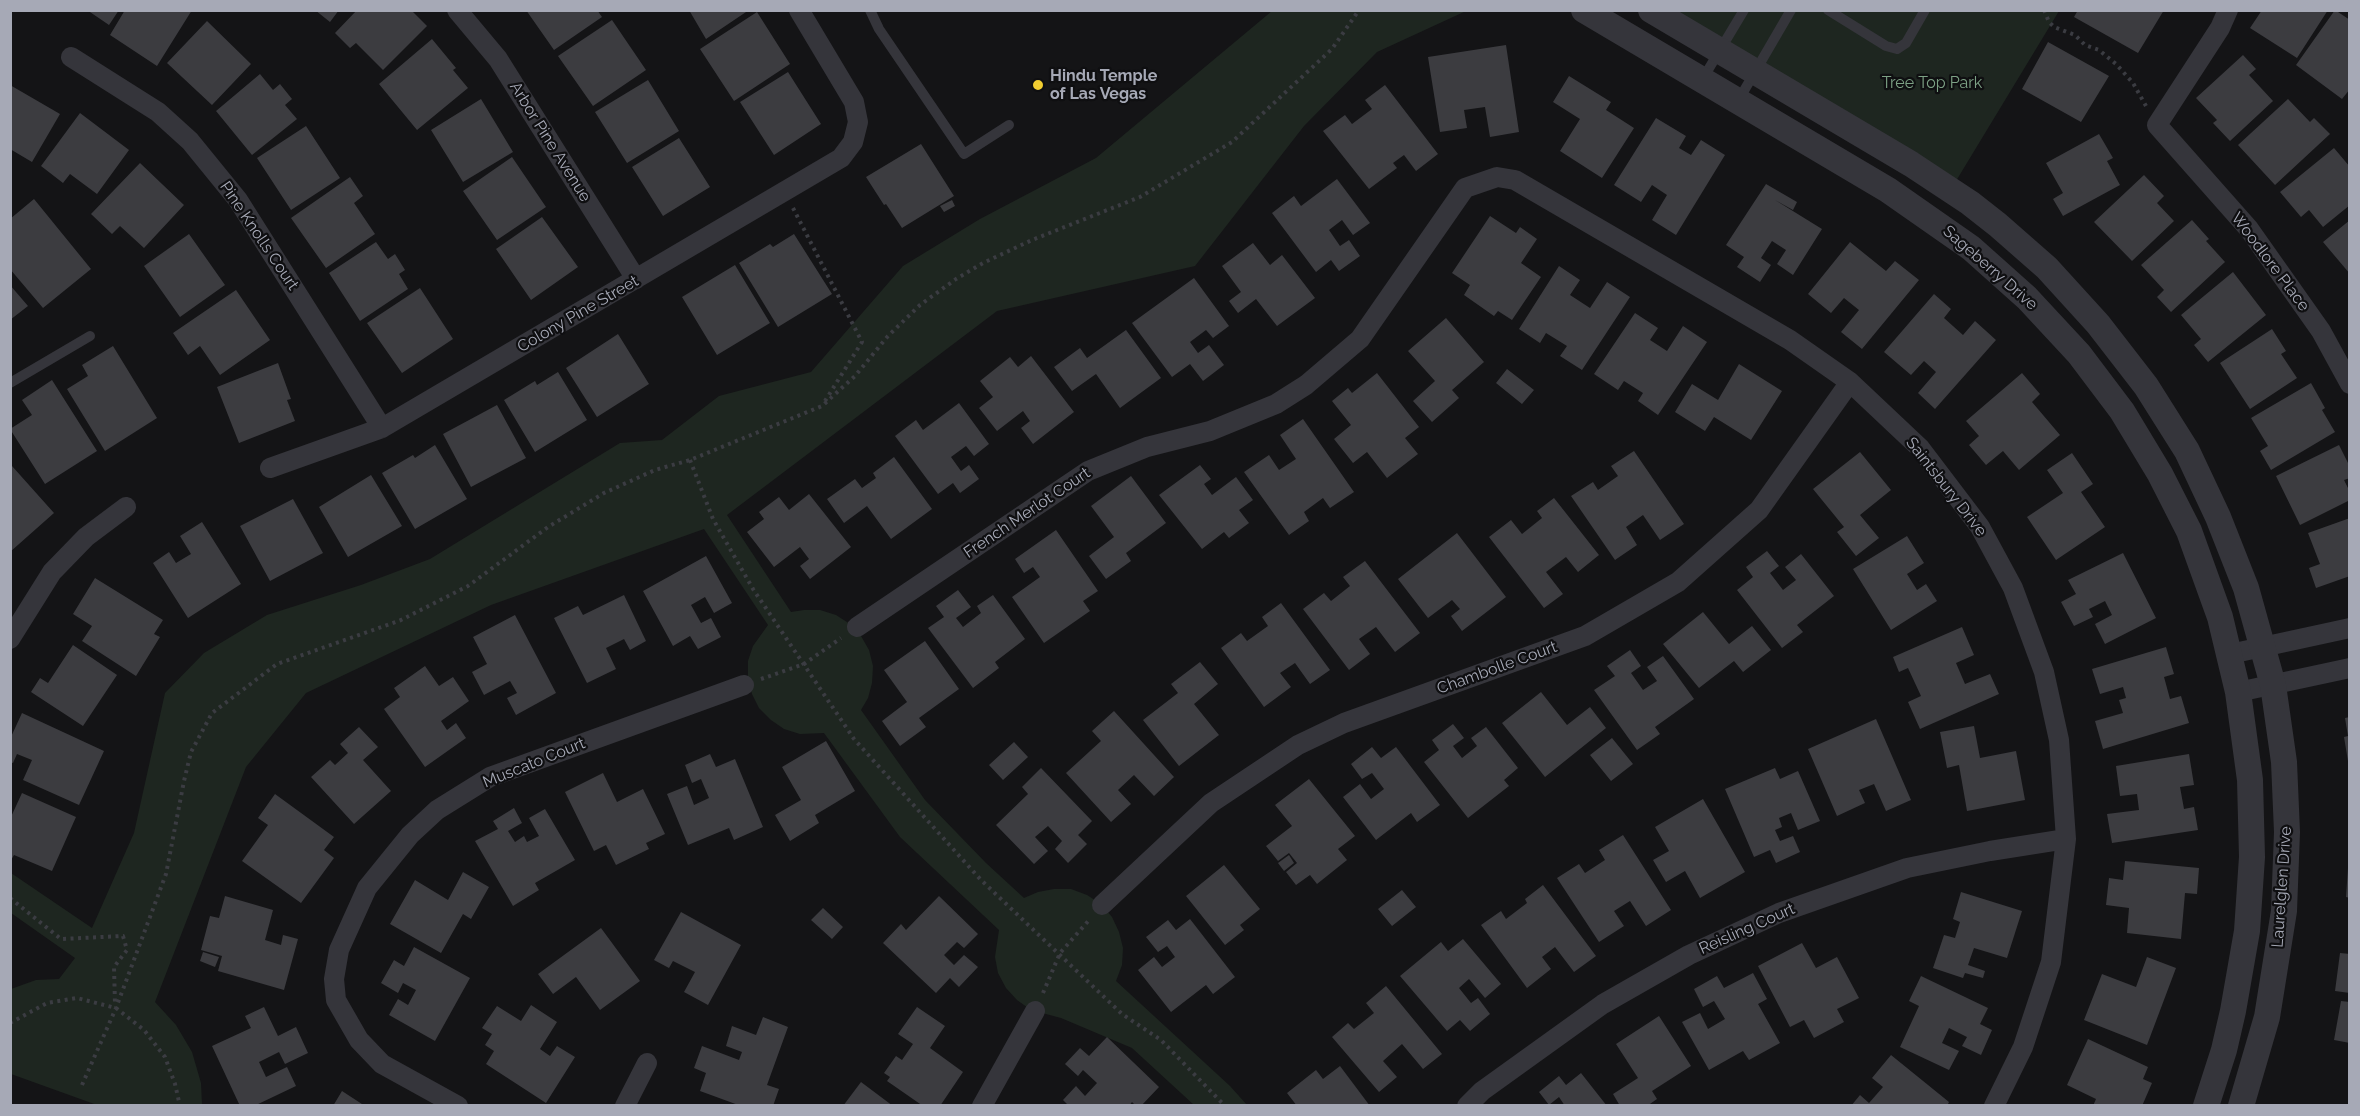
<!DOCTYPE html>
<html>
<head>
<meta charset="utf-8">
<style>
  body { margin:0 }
  #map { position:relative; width:2360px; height:1116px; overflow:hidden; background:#141416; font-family:Raleway,sans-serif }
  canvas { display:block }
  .frame { position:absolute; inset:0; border:12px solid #a6a9b6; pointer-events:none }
</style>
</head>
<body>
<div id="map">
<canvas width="2360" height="1116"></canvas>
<div class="frame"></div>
</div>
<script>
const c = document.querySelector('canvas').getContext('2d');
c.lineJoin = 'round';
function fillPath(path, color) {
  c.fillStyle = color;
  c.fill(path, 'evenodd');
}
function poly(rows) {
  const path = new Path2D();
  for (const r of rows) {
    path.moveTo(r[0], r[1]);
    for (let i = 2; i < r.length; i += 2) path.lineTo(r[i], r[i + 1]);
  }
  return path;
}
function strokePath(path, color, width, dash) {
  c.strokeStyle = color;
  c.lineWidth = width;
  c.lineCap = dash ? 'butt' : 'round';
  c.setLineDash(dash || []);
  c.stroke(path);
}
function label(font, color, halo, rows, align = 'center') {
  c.font = font + ' Raleway,sans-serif';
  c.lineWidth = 4.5;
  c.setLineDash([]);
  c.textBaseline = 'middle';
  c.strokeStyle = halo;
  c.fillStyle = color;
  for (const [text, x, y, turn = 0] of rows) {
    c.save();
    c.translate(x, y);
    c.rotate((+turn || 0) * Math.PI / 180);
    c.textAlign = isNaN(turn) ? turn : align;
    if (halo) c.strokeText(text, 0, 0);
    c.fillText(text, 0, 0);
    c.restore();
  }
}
const green = poly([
  [1272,11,1466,11,1377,52,1304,126,1195,266,997,311,727,515,791,612,804,610,820,610,836,615,850,624,861,636,869,650,873,666,872,683,868,698,861,710,925,800,986,863,1024,898,1038,892,1054,889,1071,889,1087,895,1101,904,1112,917,1119,932,1123,948,1122,965,1116,981,1230,1086,1247,1105,1194,1105,1132,1048,1061,1018,1031,1010,1017,1000,1006,988,998,973,995,957,999,930,900,837,824,733,800,734,784,729,771,720,759,708,752,694,748,678,748,661,753,646,768,625,704,529,491,605,306,693,246,767,155,1002,176,1025,192,1052,201,1083,202,1105,97,1105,11,1074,11,989,36,980,59,979,75,958,11,913,11,873,92,928,134,833,165,693,204,653,267,615,361,585,430,559,620,443,662,440,719,396,811,372,903,266,980,219,1096,158],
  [1668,11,2059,11,1956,181]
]);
const building = poly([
  [87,10,119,10,109,25],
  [125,10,192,10,157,66,110,35],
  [315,10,339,10,330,22],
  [357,10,411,10,427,26,383,70,356,43,350,48,335,33],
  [526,10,597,10,602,17,554,50],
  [689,10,749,10,706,39],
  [2078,10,2164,10,2138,53,2074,17],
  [2262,10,2328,10,2297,58,2250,28],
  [2335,10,2350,20,2350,89,2342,99,2296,65],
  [757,12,790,64,734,101,700,49],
  [612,20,646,70,593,106,558,56],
  [207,21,251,64,212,105,167,63],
  [432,39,456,68,453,70,468,88,417,130,379,84],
  [2048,42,2109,76,2081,122,2022,89],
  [1506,45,1519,132,1490,137,1485,107,1464,110,1467,128,1440,132,1428,57],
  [2243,55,2256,69,2249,75,2273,101,2230,141,2213,123,2217,120,2196,98],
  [788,72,821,124,774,155,740,102],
  [260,74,273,90,280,84,292,99,285,105,297,119,252,155,216,111],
  [1569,76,1611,102,1606,110,1634,128,1602,178,1560,151,1580,119,1553,102],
  [648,80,679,131,627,163,595,112],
  [10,85,60,114,32,162,10,149],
  [1385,85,1438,154,1416,171,1404,155,1393,163,1397,168,1369,189,1323,131,1345,115,1352,124,1372,109,1365,100],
  [481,99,513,152,463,182,431,130],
  [2288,99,2310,122,2314,118,2330,134,2275,185,2238,145],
  [80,113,129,150,97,194,70,174,63,183,41,166],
  [1656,118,1686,136,1679,148,1691,155,1701,140,1725,155,1676,235,1652,220,1667,195,1652,185,1641,202,1614,185],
  [306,126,340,178,291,210,257,158],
  [2099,134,2113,158,2107,161,2120,185,2063,216,2053,199,2063,193,2046,163],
  [679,138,710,187,663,216,632,167],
  [921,144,954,196,902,228,886,204,884,205,866,177],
  [2334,148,2350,167,2350,205,2323,227,2309,210,2301,217,2280,192],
  [512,157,546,207,497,240,463,191],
  [140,163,184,205,144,248,120,226,112,234,91,214],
  [2144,175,2164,196,2157,203,2174,221,2132,261,2094,222],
  [350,177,363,196,354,203,375,234,326,268,291,218],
  [1337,179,1370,223,1353,235,1342,220,1329,230,1340,246,1349,240,1360,256,1339,271,1331,260,1316,272,1272,213,1294,196,1301,206],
  [1766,184,1797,202,1793,210,1775,200,1822,229,1793,275,1777,264,1786,250,1772,241,1761,258,1771,265,1760,282,1737,267,1744,257,1726,245],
  [34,199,91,269,43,308,10,269,10,219],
  [952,200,955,206,944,212,940,206],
  [1490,216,1516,233,1520,227,1537,239,1521,263,1541,277,1512,320,1498,311,1494,316,1464,295,1470,285,1452,273],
  [542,217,578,267,531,300,496,249],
  [2192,220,2209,239,2206,241,2225,262,2171,312,2157,297,2164,290,2141,265],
  [2350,220,2350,274,2323,242],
  [189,234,225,285,180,317,144,266],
  [794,234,832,294,778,327,739,263,770,244,773,247],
  [376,242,388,259,395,254,405,270,399,274,408,289,360,321,329,273],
  [1850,242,1886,271,1895,261,1919,280,1862,349,1841,332,1859,310,1844,298,1831,313,1808,294],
  [1253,243,1270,265,1282,255,1315,298,1277,326,1256,299,1238,313,1229,301,1241,292,1222,266],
  [735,265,770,323,717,355,682,297],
  [1559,266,1580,280,1570,295,1590,308,1607,282,1630,297,1582,370,1560,356,1567,346,1546,333,1540,343,1519,329],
  [2233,272,2266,315,2208,362,2194,345,2201,339,2181,315],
  [1194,278,1229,326,1213,338,1206,330,1190,342,1198,353,1209,345,1224,365,1203,381,1190,364,1172,377,1132,323],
  [10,285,28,306,10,320],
  [420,288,453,339,402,373,367,323],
  [236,290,270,340,220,375,200,346,188,355,173,333],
  [1934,294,1951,309,1944,318,1963,335,1975,321,1996,340,1935,409,1918,393,1936,372,1924,361,1911,375,1884,352],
  [1635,313,1658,328,1650,340,1667,351,1683,326,1707,342,1658,415,1638,401,1643,393,1624,381,1618,390,1594,374],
  [1446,318,1484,362,1452,390,1459,398,1432,422,1413,401,1435,381,1408,351],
  [2272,329,2286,351,2281,354,2297,378,2250,409,2220,363],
  [1126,330,1161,378,1120,408,1096,374,1072,391,1054,367,1080,348,1087,358],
  [618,334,649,384,597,417,566,368],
  [113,346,157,418,105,451,67,389,88,376,82,365],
  [1031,356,1074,412,1033,444,1021,428,1030,421,1023,411,997,431,979,408,993,397,980,381,1010,357,1018,367],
  [278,363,291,399,287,400,295,421,239,443,217,387],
  [1739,364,1782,391,1751,440,1714,417,1705,431,1675,412,1692,384,1718,400],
  [1507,369,1534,390,1522,404,1496,383],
  [558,372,587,420,535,452,504,400,535,381,537,385],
  [1377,373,1419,427,1405,438,1418,454,1387,478,1367,452,1353,463,1334,439,1351,425,1332,401,1348,388,1352,393],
  [2022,373,2040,394,2032,402,2060,435,2019,470,2003,451,1986,465,1969,445,1979,436,1966,421],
  [52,380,97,451,45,484,10,429,32,415,22,400],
  [2311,383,2325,408,2322,410,2335,432,2271,470,2260,451,2268,446,2251,418],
  [959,403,989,444,974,456,966,446,951,457,961,471,969,465,979,479,960,493,953,483,938,494,895,436,916,420,923,430],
  [497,405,526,458,471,487,443,434],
  [1303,419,1354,492,1330,508,1323,498,1304,512,1309,521,1289,535,1244,472,1269,455,1279,470,1296,459,1280,435],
  [435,445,467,499,415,529,382,473,413,455,415,458],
  [2339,445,2350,467,2350,478,2344,480,2350,492,2350,500,2300,525,2276,476],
  [1634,451,1684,524,1660,540,1643,515,1626,527,1637,545,1615,560,1571,496,1593,482,1598,490,1618,476,1611,466],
  [1860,452,1891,490,1860,515,1879,538,1856,556,1837,532,1844,527,1813,489],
  [2072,453,2093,484,2081,492,2105,527,2056,560,2027,517,2063,493,2047,470],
  [894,457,932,509,891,539,867,506,844,523,827,499,855,479,862,488,876,478,873,473],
  [1200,465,1211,479,1204,484,1212,495,1236,477,1253,500,1239,510,1249,523,1229,538,1224,532,1202,549,1159,495],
  [12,466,54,513,10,552,10,468],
  [371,475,402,526,348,557,319,507],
  [1131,476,1166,523,1126,553,1131,561,1106,579,1089,556,1114,537,1091,506],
  [809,494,851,547,810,579,800,566,809,559,800,547,774,567,747,532,764,519,759,512,779,497,789,510],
  [1554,498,1599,555,1578,572,1566,557,1546,572,1563,594,1544,608,1489,537,1511,520,1522,534,1542,518,1537,511],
  [293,499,323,553,270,581,240,526],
  [2350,518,2350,576,2316,588,2309,568,2320,564,2308,533],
  [202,522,241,584,188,618,153,563,169,552,176,563,191,554,180,536],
  [1056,530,1098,591,1083,601,1090,611,1044,643,1012,597,1040,577,1033,567,1024,573,1015,559],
  [1457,533,1506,597,1462,631,1451,616,1460,609,1452,600,1428,618,1398,579],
  [1907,536,1924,563,1907,574,1917,590,1926,584,1937,601,1891,630,1853,569],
  [1767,551,1779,566,1770,573,1783,590,1796,580,1785,567,1801,554,1834,596,1797,625,1803,632,1782,648,1737,590,1753,577,1746,567],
  [2123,553,2156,618,2105,644,2095,624,2112,615,2105,601,2089,609,2093,617,2074,626,2061,602,2076,594,2068,580],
  [706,556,732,603,714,613,705,597,691,605,701,623,711,618,721,637,698,649,690,636,673,646,643,591],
  [1365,561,1420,633,1395,652,1376,627,1359,639,1370,654,1349,670,1303,609,1324,593,1331,601,1350,586,1343,577],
  [95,578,163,620,154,634,160,637,136,676,82,641,92,626,73,614],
  [958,590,971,607,956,618,963,627,981,613,977,606,993,595,1025,639,995,662,999,668,973,688,928,628,944,617,936,606],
  [624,595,646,641,630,650,624,639,606,648,616,669,587,683,554,618,578,606,583,615],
  [1281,603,1330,670,1310,684,1295,663,1280,673,1291,687,1264,707,1221,648,1241,633,1247,641,1268,626,1262,617],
  [1703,612,1729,644,1752,626,1771,650,1743,672,1734,661,1699,688,1663,644],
  [515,615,556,693,516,715,507,698,517,693,510,681,484,695,472,672,487,664,473,637],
  [1962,627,1974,655,1956,663,1965,684,1990,674,1999,694,1920,729,1908,702,1921,696,1908,668,1899,672,1893,657],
  [925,641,959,689,919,718,926,727,900,746,882,721,907,702,884,670],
  [73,645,117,675,83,726,31,692,40,678,48,683],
  [2166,647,2174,674,2164,677,2170,699,2181,696,2189,723,2103,749,2095,721,2123,713,2119,700,2126,698,2123,687,2100,694,2092,669],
  [1630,650,1641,666,1631,673,1643,690,1657,681,1647,667,1663,656,1694,699,1655,727,1660,734,1637,750,1594,690,1615,676,1607,666],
  [1200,662,1218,684,1194,704,1219,735,1179,766,1143,720,1178,693,1171,684],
  [425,666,439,686,453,677,469,701,441,721,447,730,456,723,466,738,425,767,384,709,400,697,394,688],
  [1541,692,1567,725,1590,707,1606,728,1545,777,1502,723],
  [1114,711,1174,777,1154,796,1134,775,1118,790,1131,804,1111,822,1066,773,1101,741,1092,731],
  [22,713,104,751,79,805,23,780,32,760,17,754,13,763,10,762,10,739],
  [2350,717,2350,761,2348,761,2344,737,2348,736,2345,718],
  [1876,719,1911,800,1886,811,1874,784,1859,790,1865,803,1837,816,1808,749],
  [1453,724,1464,738,1453,746,1462,758,1477,746,1471,738,1486,727,1518,768,1504,780,1509,786,1468,818,1424,762,1439,750,1432,740],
  [1974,726,1980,758,2016,751,2025,800,1967,811,1959,765,1947,768,1940,732],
  [359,727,378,747,363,760,391,791,354,824,311,777,330,760,335,765,348,753,340,744],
  [1612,738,1633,764,1611,781,1590,755],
  [826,741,855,791,815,815,819,823,790,841,775,815,801,800,782,767],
  [1014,742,1028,757,1003,780,989,765],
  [1372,747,1381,758,1396,747,1440,805,1417,822,1411,813,1376,840,1343,797,1360,784,1371,799,1384,789,1372,773,1362,779,1351,764],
  [710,754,716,767,735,759,763,827,734,840,729,828,688,845,667,794,687,786,694,805,709,798,701,779,692,783,685,765],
  [2189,754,2194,785,2180,787,2184,809,2194,807,2198,830,2112,843,2107,814,2139,810,2137,794,2120,796,2116,766],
  [1041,768,1092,821,1078,835,1087,844,1068,863,1055,849,1062,841,1048,826,1035,837,1048,851,1034,864,996,825,1028,794,1022,787],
  [1775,768,1780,779,1798,771,1820,821,1798,830,1791,813,1779,818,1782,827,1775,830,1780,841,1793,836,1800,852,1776,863,1770,850,1754,857,1725,789],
  [603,773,617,802,643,789,665,834,646,843,649,849,616,865,606,845,594,851,565,792],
  [1309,779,1355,836,1338,849,1347,860,1317,884,1310,875,1296,885,1286,872,1297,863,1289,853,1278,861,1266,846,1292,826,1275,805],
  [22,793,76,817,52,871,14,855,10,862,10,819],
  [275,794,334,837,324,850,334,858,301,903,242,861,268,825,258,818],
  [1703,799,1745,872,1700,898,1685,871,1666,882,1653,860,1669,851,1655,827],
  [514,808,522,823,508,831,515,842,524,836,527,842,539,836,529,818,545,809,575,860,535,883,539,890,513,906,475,841,498,829,493,821],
  [1623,835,1671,910,1646,926,1630,901,1614,911,1624,926,1599,942,1557,878,1579,864,1585,873,1605,860,1599,850],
  [1289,855,1294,863,1284,871,1278,863],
  [2125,861,2199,868,2197,894,2185,893,2181,939,2127,933,2129,908,2106,905,2109,878,2123,880],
  [1224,865,1260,909,1240,925,1244,930,1225,945,1186,896],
  [2348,868,2350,868,2350,898,2346,897],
  [463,872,489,887,471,919,463,914,441,953,390,924,415,880,448,900],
  [1543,885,1596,956,1574,972,1555,947,1542,957,1551,969,1527,988,1481,925,1501,911,1506,919,1527,903,1525,899],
  [1402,890,1416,907,1392,926,1378,909],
  [1961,892,2022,911,2007,958,1974,948,1968,965,1985,971,1983,978,1965,973,1963,978,1933,968,1944,935,1955,938,1960,922,1953,919],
  [225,896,273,910,265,940,281,945,283,935,298,939,284,990,218,971,222,956,201,950,210,916,219,918],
  [939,896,978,934,964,948,957,942,944,955,954,965,964,955,978,967,959,987,950,978,936,993,883,943,901,924,906,930],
  [823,908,843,927,832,939,811,920],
  [681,912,741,945,708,1005,684,992,695,972,673,961,669,968,654,960],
  [1190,919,1235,977,1213,994,1206,985,1171,1012,1138,970,1154,957,1162,967,1175,957,1167,946,1158,952,1146,937,1168,920,1176,930],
  [601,928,640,981,600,1010,576,977,553,994,538,974],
  [1463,939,1501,984,1485,998,1469,979,1459,988,1471,1003,1478,998,1490,1014,1470,1031,1460,1020,1447,1031,1400,976,1441,942,1448,951],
  [1802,943,1816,968,1837,957,1859,998,1837,1009,1844,1022,1814,1038,1804,1020,1790,1027,1758,966],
  [414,947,470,978,435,1041,389,1015,398,999,408,1005,416,990,403,983,398,993,381,983,394,960,404,966],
  [203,952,219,957,215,967,200,961],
  [2340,953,2350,954,2350,993,2335,991],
  [2147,957,2176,968,2147,1045,2084,1020,2102,974,2136,987],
  [1753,973,1767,999,1758,1004,1780,1043,1749,1060,1743,1051,1709,1070,1682,1022,1700,1013,1708,1029,1725,1019,1714,1001,1703,1007,1694,989,1717,976,1724,988],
  [1921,976,1988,1008,1980,1024,1992,1030,1981,1055,1962,1046,1967,1037,1949,1028,1942,1043,1959,1051,1949,1070,1900,1047,1919,1006,1909,1001],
  [1386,986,1442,1054,1423,1069,1402,1044,1383,1061,1397,1077,1379,1092,1332,1037,1348,1023,1354,1029,1374,1013,1366,1003],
  [2341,1001,2350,1002,2350,1043,2334,1040],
  [531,1005,557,1022,540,1049,550,1056,557,1046,575,1057,546,1103,486,1064,494,1051,485,1045,492,1034,482,1028,497,1006,521,1021],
  [264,1007,278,1036,296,1027,308,1053,285,1064,279,1052,259,1062,266,1077,287,1067,296,1086,254,1106,240,1106,212,1046,251,1028,245,1016],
  [917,1007,945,1026,930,1048,963,1072,940,1106,923,1106,887,1081,890,1077,884,1073,896,1056,902,1060,913,1044,898,1034],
  [1659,1016,1691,1066,1652,1091,1657,1099,1647,1106,1620,1106,1613,1094,1638,1078,1616,1044],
  [763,1017,788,1027,767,1085,779,1089,773,1106,741,1106,700,1091,706,1073,694,1068,702,1046,739,1060,742,1052,726,1046,732,1026,756,1035],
  [1107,1037,1159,1087,1141,1106,1136,1106,1132,1102,1129,1106,1069,1106,1063,1100,1076,1086,1085,1096,1097,1083,1083,1070,1078,1076,1065,1064,1080,1048,1089,1056],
  [2088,1039,2148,1067,2143,1079,2152,1083,2142,1106,2093,1106,2096,1099,2067,1085],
  [1891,1055,1949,1102,1947,1106,1851,1106,1860,1095,1869,1103,1883,1087,1872,1078],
  [1340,1066,1370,1106,1297,1106,1287,1093,1316,1070,1323,1079],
  [1581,1073,1607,1106,1565,1106,1559,1097,1549,1105,1539,1092,1559,1076,1566,1085],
  [861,1082,893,1106,843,1106],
  [342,1091,365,1106,333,1106]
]);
const path = poly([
  [1384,10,1417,10],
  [2044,10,2049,22,2054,27,2075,35,2085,45,2099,50,2116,64,2133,83,2146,106],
  [793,208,862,342,825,401],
  [690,460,713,519,753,589,854,739,981,880,1122,1014,1161,1040,1225,1106],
  [761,679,804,664,841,638],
  [10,898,61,939,123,936,127,950,114,967,115,1004],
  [1043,993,1060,953,1090,919],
  [10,1023,47,1003,77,998,116,1008,144,1030,165,1057,175,1084,180,1106],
  [82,1085,116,1008,166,874,184,781,191,752,212,713,277,664,401,620,468,586,548,527,604,493,655,470,690,460,822,406,855,376,888,336,920,305,956,279,983,263,1032,240,1140,197,1232,142,1332,49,1359,10]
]);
const service = poly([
  [870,10,879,29,964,154,1009,125],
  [1828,10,1886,46,1897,49,1906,43,1925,10],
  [1702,80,1744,10],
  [1738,101,1791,10],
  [10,383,90,336]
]);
const minor = poly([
  [457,10,498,59,636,279],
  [2228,10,2220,28,2157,125,2249,229,2321,331,2350,384],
  [71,57,158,112,190,141,238,200,382,428],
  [270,468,382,428,841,158,853,142,858,122,854,102,799,10],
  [857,627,1088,471,1147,447,1210,431,1276,404,1306,385,1360,339,1465,188,1497,177,1515,180,1790,340,1850,382,1920,448,1980,527,2013,588,2044,672,2059,740,2066,839,2051,962,2023,1047,1994,1106],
  [10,639,52,572,86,537,126,507],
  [2230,654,2350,628],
  [2238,692,2350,668],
  [1102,905,1211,803,1298,745,1344,723,1585,636,1678,582,1759,510,1850,382],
  [458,1106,382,1064,359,1040,336,1000,334,979,339,950,367,888,410,835,437,810,490,777,744,685],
  [625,1106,647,1063],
  [982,1106,1035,1011],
  [1467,1106,1482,1091,1603,1004,1689,955,1779,913,1907,868,1990,851,2066,839]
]);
const tertiary = poly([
  [1584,10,1888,190,1971,248,2027,298,2079,354,2122,411,2160,474,2189,531,2220,617,2238,692,2250,780,2252,857,2247,931,2233,1011,2224,1050,2206,1106],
  [1651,10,1911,164,1970,203,1998,225,2047,268,2098,324,2146,386,2187,451,2218,517,2246,588,2273,685,2284,762,2287,832,2284,911,2267,1017,2241,1106]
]);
const markers = [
  [1038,85,6,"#f1cd31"]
];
const poiNames = [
  ["Hindu Temple",1050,76],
  ["of Las Vegas",1050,94]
];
const parkNames = [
  ["Tree Top Park",1932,83]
];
const streetNames = [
  ["Arbor Pine Avenue",550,142,58],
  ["Pine Knolls Court",259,236,56],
  ["Woodlore Place",2270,262,53],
  ["Sageberry Drive",1990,268,41],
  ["Colony Pine Street",578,314,-30],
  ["Saintsbury Drive",1946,487,52],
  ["French Merlot Court",1027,513,-34],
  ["Chambolle Court",1497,668,-20],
  ["Muscato Court",534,763,-22],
  ["Laurelglen Drive",2282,887,-86],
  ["Reisling Court",1747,929,-24]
];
fillPath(green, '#1e2620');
fillPath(building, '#3c3c40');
strokePath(path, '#3b3c42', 4, [3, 4.5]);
strokePath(service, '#35353b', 10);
strokePath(minor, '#35353b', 20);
strokePath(tertiary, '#35353b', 26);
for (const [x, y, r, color] of markers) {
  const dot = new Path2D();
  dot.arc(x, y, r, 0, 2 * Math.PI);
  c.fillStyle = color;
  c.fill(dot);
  strokePath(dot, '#0f0f11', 2);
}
label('bold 16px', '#a6a9b6', '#0f0f11', poiNames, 'left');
label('16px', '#7da185', '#0f0f11', parkNames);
label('16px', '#a6a9b6', '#0f0f11', streetNames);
</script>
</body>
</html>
